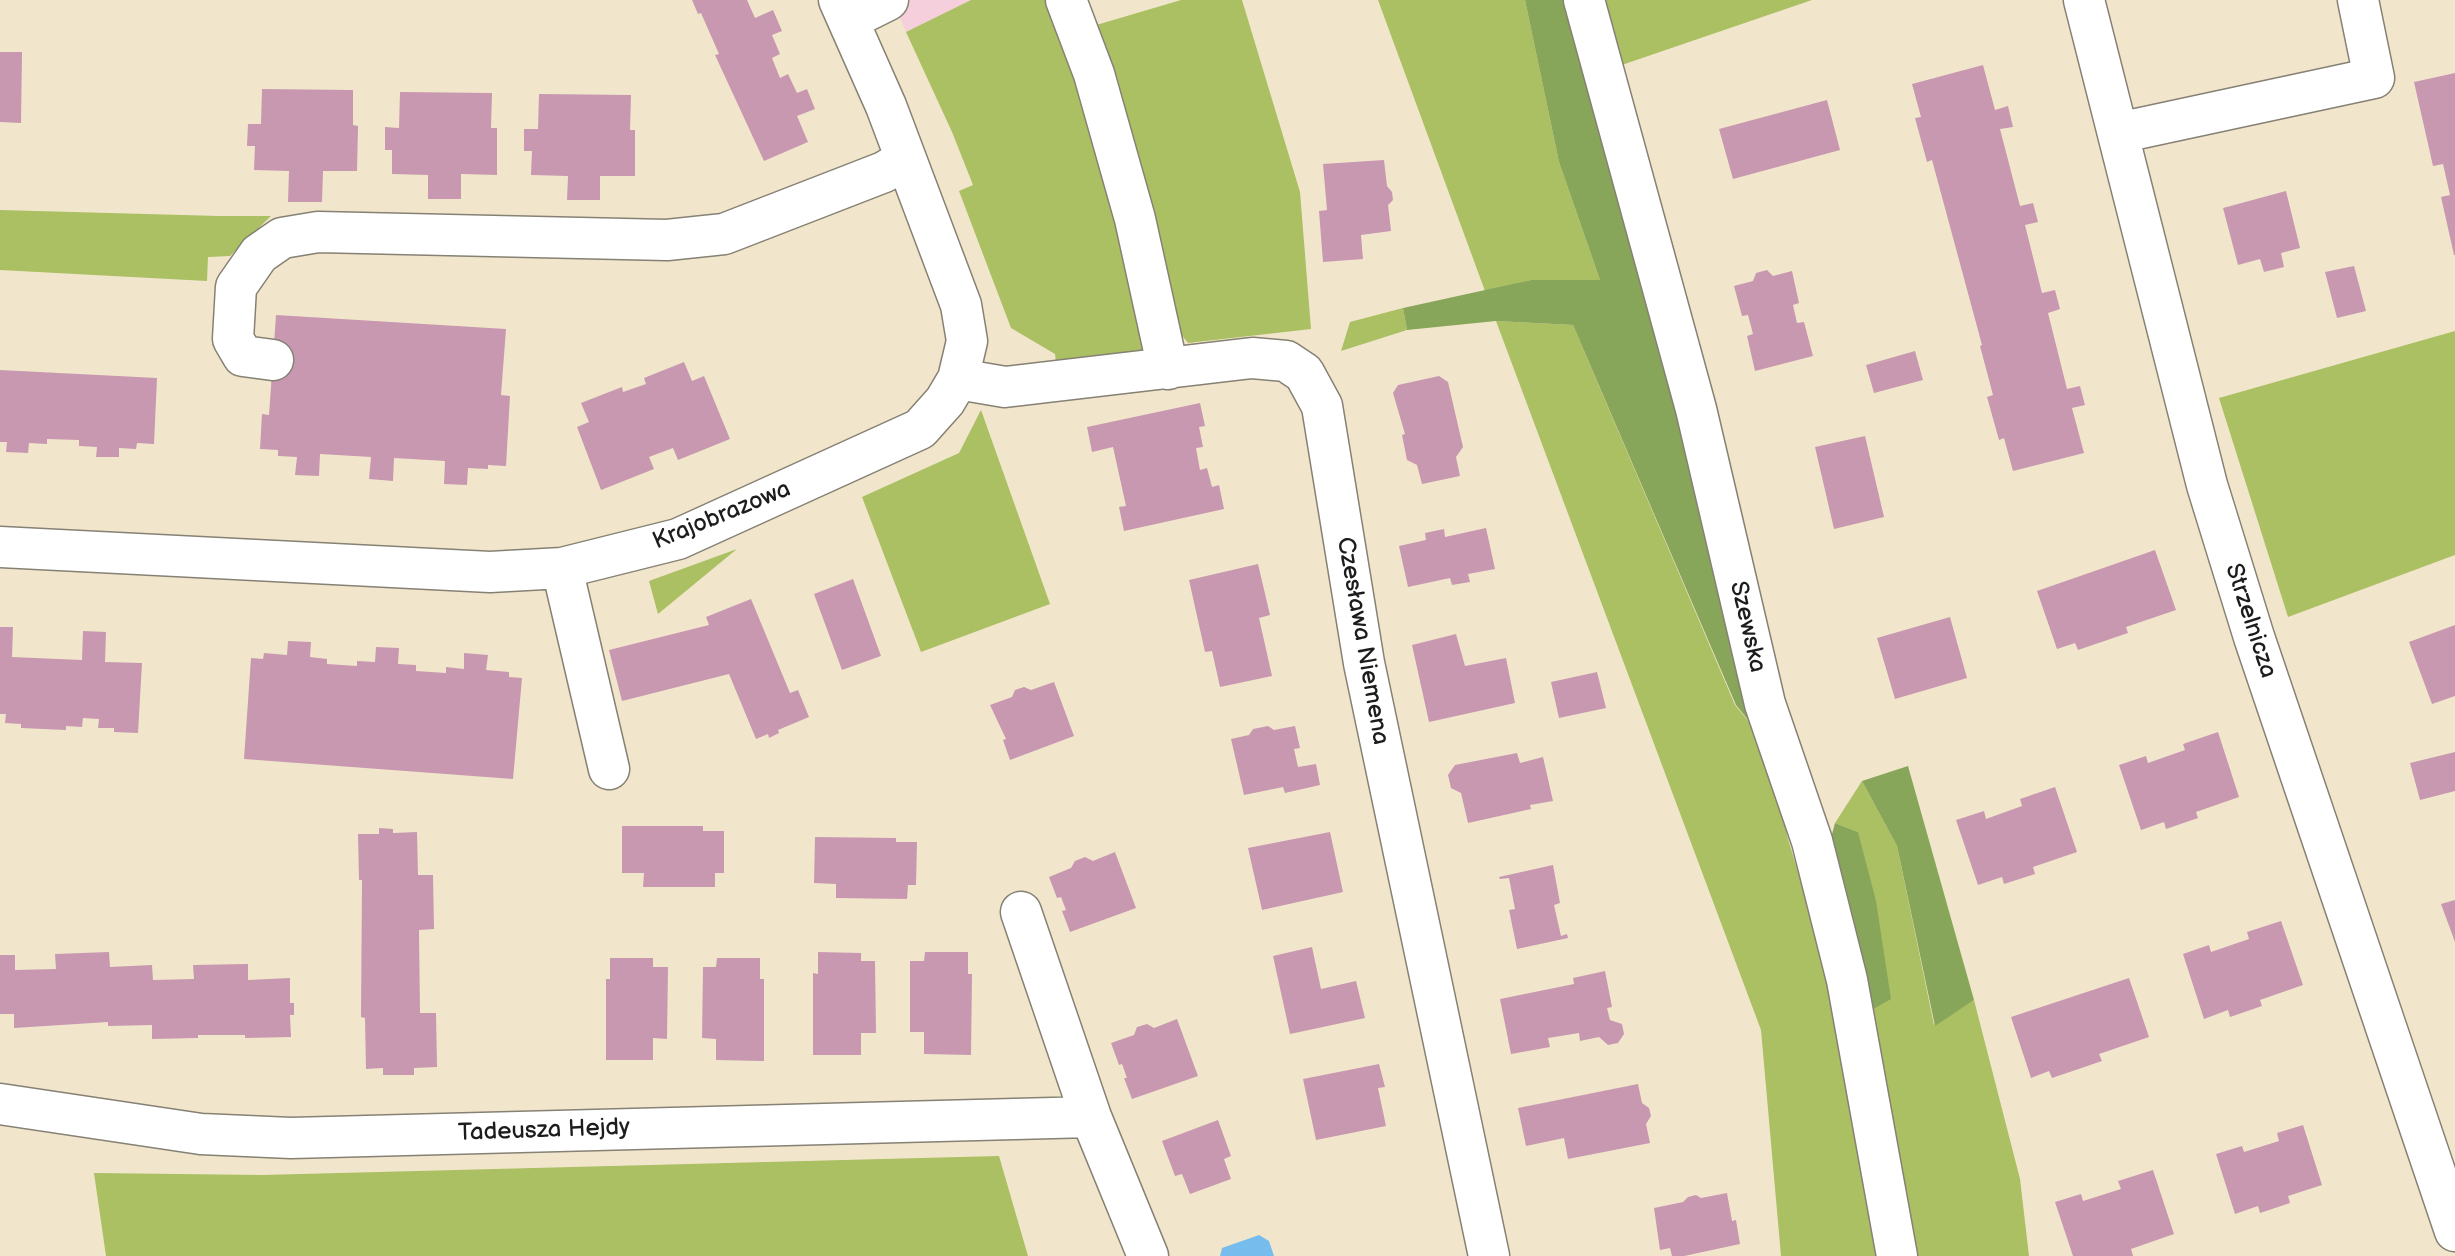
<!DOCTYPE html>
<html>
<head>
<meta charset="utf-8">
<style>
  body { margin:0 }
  canvas { display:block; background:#f1e6cb }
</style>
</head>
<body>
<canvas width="2455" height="1256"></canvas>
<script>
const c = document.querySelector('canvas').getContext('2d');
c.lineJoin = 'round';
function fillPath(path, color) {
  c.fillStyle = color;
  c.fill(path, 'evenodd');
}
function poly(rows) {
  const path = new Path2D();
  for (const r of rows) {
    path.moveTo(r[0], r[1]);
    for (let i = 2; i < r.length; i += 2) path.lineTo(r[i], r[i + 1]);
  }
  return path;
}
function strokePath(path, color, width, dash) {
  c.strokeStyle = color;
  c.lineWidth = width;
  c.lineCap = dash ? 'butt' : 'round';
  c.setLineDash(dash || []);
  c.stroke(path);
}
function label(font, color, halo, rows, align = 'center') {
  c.font = font + ' "Balsamiq Sans",sans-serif';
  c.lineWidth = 8;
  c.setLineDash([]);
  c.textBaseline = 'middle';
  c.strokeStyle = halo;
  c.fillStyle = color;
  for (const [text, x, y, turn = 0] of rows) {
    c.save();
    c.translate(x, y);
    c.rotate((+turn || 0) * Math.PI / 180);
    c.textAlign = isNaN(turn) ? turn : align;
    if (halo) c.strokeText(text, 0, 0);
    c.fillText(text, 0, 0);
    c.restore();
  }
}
const built = poly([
  [892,0,971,0,906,32]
]);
const green = poly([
  [971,0,1058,0,1155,350,1056,362,1055,354,1011,328,959,191,973,185,952,132,906,32],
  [1181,0,1242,0,1300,192,1311,329,1188,343,1172,323,1093,26],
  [1378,0,1525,0,1559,162,1600,280,1531,280,1485,291],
  [1593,0,1812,0,1613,68],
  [0,210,219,216,271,216,230,256,208,257,207,281,0,270],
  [1403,308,1407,330,1341,351,1350,322],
  [1496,321,1573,325,1735,705,1765,741,1788,839,1816,931,1838,1022,1886,1256,1781,1256,1761,1030],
  [2455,331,2455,555,2288,617,2219,398],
  [981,410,1050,604,921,652,862,497,959,453],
  [737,549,726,558,658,614,649,581],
  [1862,781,1897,846,1934,1025,1974,1000,2020,1179,2029,1256,1907,1256,1868,1012,1858,832,1835,823],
  [999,1156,1028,1256,106,1256,94,1173,262,1175]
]);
const forest = poly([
  [1525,0,1575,0,1765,741,1736,705,1573,325,1496,321,1407,330,1403,308,1531,280,1600,280,1559,162],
  [1908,766,1974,1000,1935,1026,1897,846,1862,781],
  [1835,823,1858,832,1876,901,1891,999,1868,1012,1828,849]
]);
const water = poly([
  [1259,1235,1269,1241,1274,1256,1220,1256,1222,1248]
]);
const building = poly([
  [692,0,747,0,755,18,773,10,782,31,772,35,780,54,772,58,780,78,788,74,797,93,807,89,815,109,797,116,808,142,764,161,715,55,719,54,701,13,698,14],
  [0,52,22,52,21,123,0,122],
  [1983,65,1995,110,2008,106,2013,127,2000,129,2020,206,2033,203,2038,222,2025,225,2042,293,2055,290,2060,309,2048,313,2067,389,2080,386,2085,405,2072,408,2084,453,2013,471,2004,438,1999,440,1987,397,1993,395,1980,346,1982,345,1932,160,1927,162,1915,118,1921,117,1912,84],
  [2455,73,2455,255,2454,255,2441,197,2450,195,2443,164,2433,166,2414,82],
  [262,89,353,90,353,125,358,126,357,171,323,171,322,202,288,202,289,171,254,170,255,146,247,146,248,124,261,124],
  [400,92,492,93,491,128,497,128,497,175,461,174,461,199,428,199,428,175,392,174,392,150,385,150,385,127,399,128],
  [539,94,631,95,630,130,635,130,635,176,600,176,600,200,567,200,568,176,531,175,532,151,524,151,524,129,538,129],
  [1827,100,1840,150,1733,179,1719,129],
  [1384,160,1387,186,1392,192,1393,200,1388,205,1391,231,1361,235,1363,259,1323,262,1319,211,1327,210,1323,164],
  [2286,191,2300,248,2281,253,2284,267,2264,272,2260,259,2238,265,2223,208],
  [2354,266,2366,311,2337,318,2325,272],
  [1767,270,1773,276,1792,271,1799,303,1793,305,1797,323,1804,322,1813,356,1755,371,1747,336,1753,334,1748,315,1742,316,1734,286,1753,281,1756,273],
  [276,315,506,329,501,395,510,396,506,466,488,465,488,469,468,468,467,485,444,484,445,461,394,458,393,481,369,479,371,457,320,454,319,476,295,475,297,457,278,456,278,450,260,449,262,414,269,415],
  [1915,351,1923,380,1874,393,1866,365],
  [684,362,692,381,704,376,730,439,678,460,673,448,649,457,654,469,601,490,577,427,589,422,581,403,622,387,623,392,646,384,644,378],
  [0,370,157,378,154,444,137,443,136,449,119,448,119,457,96,457,97,447,79,446,79,440,47,439,47,444,29,443,28,453,6,452,7,442,0,442],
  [1439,376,1448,382,1463,447,1456,457,1460,476,1422,484,1417,465,1407,460,1402,435,1405,434,1393,393,1398,385],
  [1200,403,1205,426,1199,427,1203,447,1196,448,1200,470,1207,468,1212,487,1219,485,1224,509,1124,531,1119,507,1126,506,1113,447,1092,452,1087,427],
  [1865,436,1884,517,1834,529,1815,447],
  [1486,528,1495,569,1468,574,1470,582,1452,585,1450,578,1408,587,1399,546,1426,540,1425,533,1444,529,1445,537],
  [2155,550,2176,610,2126,627,2128,633,2078,650,2075,643,2057,649,2037,591],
  [1258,564,1270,615,1259,618,1272,676,1220,687,1212,651,1205,652,1189,580],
  [853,579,881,656,842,670,814,594],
  [751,599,790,693,798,690,809,717,778,730,779,733,769,738,768,734,756,739,729,674,622,701,609,650,709,625,706,617],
  [1950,617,1967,678,1895,699,1877,638],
  [2455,625,2455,696,2432,704,2409,642],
  [0,627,13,627,12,657,82,660,83,631,106,632,105,662,142,663,138,733,114,732,114,728,98,728,99,719,83,718,82,727,66,726,66,730,21,728,21,724,5,723,6,714,0,714],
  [1456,634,1465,666,1506,658,1515,703,1429,722,1412,645],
  [288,641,311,642,310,657,327,659,327,664,357,666,357,661,375,662,376,647,399,648,398,664,416,665,416,671,446,673,446,667,464,669,464,653,488,655,486,670,509,672,509,677,522,678,513,779,244,759,251,658,263,659,264,653,287,655],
  [1597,672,1606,708,1559,718,1551,682],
  [1054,682,1074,736,1010,760,1003,740,1006,739,990,705,1012,697,1015,690,1024,687,1031,690],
  [1268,726,1274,730,1295,726,1300,748,1294,749,1298,767,1316,764,1320,785,1285,793,1283,787,1244,795,1231,739,1249,735,1253,729],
  [2218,732,2239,797,2196,812,2198,818,2166,829,2164,822,2141,830,2119,765,2146,756,2148,763,2185,750,2183,744],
  [2455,752,2455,791,2420,800,2410,763],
  [1517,753,1520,763,1543,757,1553,801,1530,805,1531,809,1468,823,1461,793,1451,788,1448,775,1455,765],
  [2055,787,2077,852,2033,867,2035,874,2004,884,2002,877,1978,885,1956,820,1984,811,1986,819,2022,806,2020,799],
  [622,826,703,826,703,831,724,831,724,873,715,873,715,887,643,887,644,873,622,873],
  [379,828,393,829,393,833,417,832,418,875,433,875,434,929,419,930,420,1013,436,1013,437,1067,414,1068,414,1075,383,1075,383,1068,366,1069,365,1018,361,1017,362,880,359,880,358,834,379,834],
  [1330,832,1343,892,1262,910,1248,848],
  [815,837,896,838,896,842,917,842,916,885,908,885,907,899,836,898,836,884,814,883],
  [1115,852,1136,908,1070,932,1062,911,1066,910,1061,897,1057,898,1049,877,1071,868,1075,861,1085,857,1093,861],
  [1553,865,1560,903,1554,905,1561,936,1567,934,1568,938,1517,949,1509,910,1515,909,1509,878,1500,879,1499,877],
  [2455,900,2455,942,2441,904],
  [2281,921,2303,985,2260,1000,2262,1006,2230,1017,2228,1010,2204,1019,2183,954,2209,945,2211,952,2249,939,2247,932],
  [1312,947,1321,989,1356,981,1365,1018,1290,1034,1273,956],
  [109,952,110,967,152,965,153,980,194,979,193,965,248,964,248,980,290,978,290,1003,294,1003,294,1015,290,1015,291,1037,245,1038,245,1035,198,1035,198,1038,152,1039,152,1025,108,1026,108,1022,14,1028,14,1014,0,1014,0,955,15,955,15,970,56,969,55,954],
  [818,952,861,953,861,961,875,961,876,1033,861,1033,861,1055,813,1055,813,973,818,974],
  [925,952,968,952,968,974,972,974,971,1055,924,1054,924,1032,910,1032,910,961,924,961],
  [610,958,653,958,653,967,668,967,667,1039,653,1038,653,1060,606,1060,606,979,610,979],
  [717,958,760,958,760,979,764,979,764,1061,716,1060,716,1039,702,1038,703,967,716,967],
  [1605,971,1612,1007,1607,1008,1610,1020,1622,1024,1624,1034,1618,1043,1608,1045,1599,1037,1580,1041,1579,1033,1548,1038,1550,1047,1511,1054,1500,999,1574,984,1573,978],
  [2129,978,2149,1037,2099,1054,2102,1061,2052,1078,2049,1071,2031,1078,2011,1017],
  [1177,1019,1198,1076,1132,1099,1124,1078,1127,1078,1122,1064,1119,1065,1111,1043,1134,1035,1137,1027,1147,1024,1154,1028],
  [1379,1064,1385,1087,1378,1088,1386,1126,1316,1140,1303,1079],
  [1638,1084,1642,1103,1649,1108,1651,1116,1646,1124,1650,1143,1568,1159,1564,1138,1526,1146,1518,1108],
  [1218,1120,1231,1156,1224,1159,1231,1179,1190,1194,1182,1174,1175,1176,1162,1141],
  [2303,1125,2322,1185,2288,1196,2290,1203,2260,1213,2258,1206,2235,1214,2216,1154,2242,1146,2244,1152,2279,1141,2277,1133],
  [2153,1170,2174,1234,2131,1249,2133,1256,2073,1256,2055,1202,2081,1194,2083,1201,2121,1189,2118,1181],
  [1727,1193,1732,1221,1736,1220,1740,1244,1684,1256,1672,1256,1670,1248,1660,1250,1654,1208,1683,1202,1688,1197,1696,1195,1701,1198]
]);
const minor = poly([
  [1066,0,1094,74,1135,219,1168,369],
  [1584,0,1696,409,1765,704,1812,841,1847,980,1897,1256],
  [2084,0,2207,485,2254,637,2455,1231],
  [848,20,888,0],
  [2118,133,2374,78,2358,0],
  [273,360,243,356,233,339,236,287,259,254,282,238,318,232,667,240,724,234,884,172,906,159],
  [958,379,1005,387,1252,358,1286,361,1304,373,1322,406,1364,663,1489,1256],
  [0,547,490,572,562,568,678,539,920,429,945,401,958,379,967,341,961,305,886,106,839,0],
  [562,568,609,769],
  [1021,912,1091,1117,1148,1256],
  [0,1104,201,1134,291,1138,1091,1117]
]);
const streetNames = [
  ["Krajobrazowa",722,516,-22],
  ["Strzelnicza",2250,621,72],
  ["Szewska",1747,627,77],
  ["Czesława Niemena",1362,641,80],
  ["Tadeusza Hejdy",544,1131,-2]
];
fillPath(built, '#f5cfdb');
fillPath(green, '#abbf63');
fillPath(forest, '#88a659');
fillPath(water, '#76bdee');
fillPath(building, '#c898b0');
strokePath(minor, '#868174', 43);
strokePath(minor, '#fff', 40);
label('24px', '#1c1c1c', '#fff', streetNames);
</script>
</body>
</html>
